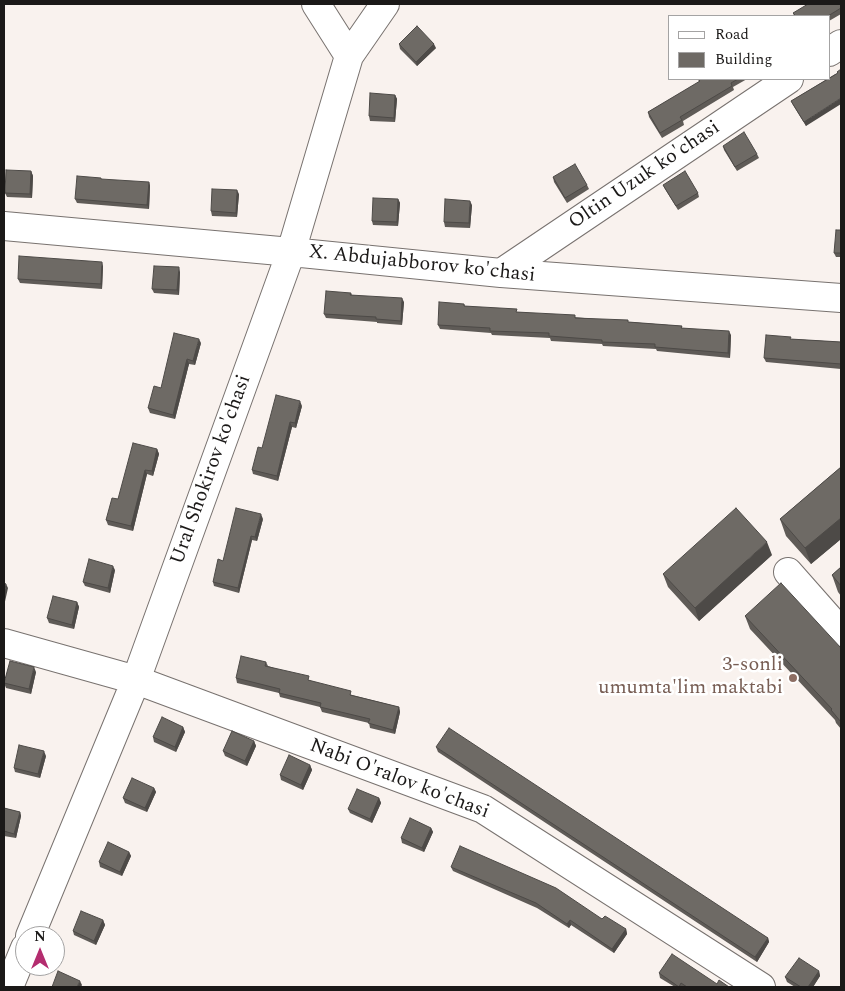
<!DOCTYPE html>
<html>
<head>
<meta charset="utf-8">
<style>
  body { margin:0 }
  #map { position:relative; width:845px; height:991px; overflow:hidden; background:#f9f2ee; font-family:Spectral,serif }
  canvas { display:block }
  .frame { position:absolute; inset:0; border:5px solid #1b1918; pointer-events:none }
  .legend { position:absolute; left:668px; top:15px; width:162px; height:65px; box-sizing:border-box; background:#fff; border:1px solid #a4a3a3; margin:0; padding:6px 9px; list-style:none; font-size:15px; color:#1b1918 }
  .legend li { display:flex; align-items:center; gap:10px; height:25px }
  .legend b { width:25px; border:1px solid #a4a3a3 }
  .north { position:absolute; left:15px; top:926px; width:50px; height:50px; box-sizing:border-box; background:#fff; border:1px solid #a4a3a3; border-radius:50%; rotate:0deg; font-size:14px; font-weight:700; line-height:20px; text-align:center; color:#1b1918 }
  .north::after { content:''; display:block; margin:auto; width:18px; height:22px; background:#b42d6f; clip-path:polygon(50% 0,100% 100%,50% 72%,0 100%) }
</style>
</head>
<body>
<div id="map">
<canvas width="845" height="991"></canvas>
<div class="frame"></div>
<ul class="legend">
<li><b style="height:6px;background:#fff"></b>Road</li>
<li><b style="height:14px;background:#6e6a65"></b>Building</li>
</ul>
<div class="north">N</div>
</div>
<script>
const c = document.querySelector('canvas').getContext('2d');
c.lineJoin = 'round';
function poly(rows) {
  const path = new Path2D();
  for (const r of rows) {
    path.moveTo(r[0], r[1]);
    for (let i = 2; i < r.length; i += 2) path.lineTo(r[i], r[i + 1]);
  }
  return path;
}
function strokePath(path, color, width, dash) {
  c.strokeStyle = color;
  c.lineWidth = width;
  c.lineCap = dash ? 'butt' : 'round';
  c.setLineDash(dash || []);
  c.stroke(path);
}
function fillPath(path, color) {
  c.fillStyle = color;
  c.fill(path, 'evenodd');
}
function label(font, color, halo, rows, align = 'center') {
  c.font = font + ' Spectral,serif';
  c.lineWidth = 5;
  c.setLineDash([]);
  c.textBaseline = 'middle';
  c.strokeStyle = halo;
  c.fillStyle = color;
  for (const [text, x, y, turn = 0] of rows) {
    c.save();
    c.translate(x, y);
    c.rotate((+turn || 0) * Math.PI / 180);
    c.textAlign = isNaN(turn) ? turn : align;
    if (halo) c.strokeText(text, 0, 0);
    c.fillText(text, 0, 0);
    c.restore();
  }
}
const minor = poly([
  [316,4,349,56],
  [829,52,841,44],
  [4,226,291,252,501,273,841,298],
  [501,273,789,79],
  [788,572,841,632],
  [4,643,136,680,483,809,761,987],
  [30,936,136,680,291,252,349,56,385,4],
  [9,987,25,948]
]);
const wall = poly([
  [841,4,841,14,829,21,829,16,794,16,793,13],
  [399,44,436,48,417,66,400,49],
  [837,73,806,126,793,105,791,101],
  [698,79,747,79,733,87,734,90,683,121,684,125,662,138,649,117,648,112,699,82],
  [395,95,397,99,395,122,370,121,369,116],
  [723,146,757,154,759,158,737,171,724,150],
  [31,171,33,176,32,198,7,197,5,193],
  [553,177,587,185,589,189,567,203,554,182],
  [149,182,150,186,149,209,77,203,75,199],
  [663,185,698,193,699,197,678,210,665,189],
  [239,194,237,217,212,216,211,211],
  [398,199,400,203,398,226,373,225,372,221],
  [472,205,470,228,445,227,444,222],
  [841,230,841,257,836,257,834,253],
  [103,266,102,289,20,283,18,279],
  [180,272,179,295,154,293,152,289],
  [351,293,352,295,404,302,402,325,377,323,377,322,326,318,324,314],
  [464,304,465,306,518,312,629,322,682,326,682,328,731,335,730,358,657,351,656,349,603,346,602,344,551,341,550,338,492,335,491,333,440,329,438,325],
  [792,339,841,342,841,369,766,362,764,358],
  [201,343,195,365,189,364,175,419,150,413,148,408,161,388],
  [302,406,296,428,292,427,278,481,253,474,252,470,262,448],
  [157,449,159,454,153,476,147,474,133,531,108,525,106,520,118,499],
  [841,467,841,539,811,564,786,536,780,519],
  [263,519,257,541,252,540,239,593,214,586,213,582,223,561],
  [772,555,699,621,668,587,663,574],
  [841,567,841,596,838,592,832,575],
  [115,570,110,593,85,586,83,582],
  [77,602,79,607,74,629,49,623,47,618],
  [745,616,841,648,841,729,836,723,835,720,750,629],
  [266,662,268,666,352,695,399,707,400,712,395,734,370,728,369,723,322,712,320,707,280,697,279,693,237,683,236,678],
  [36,672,31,694,6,688,4,683],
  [183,727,185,732,176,752,154,742,153,737],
  [254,741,256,746,247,766,225,756,223,751],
  [436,747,768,938,769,942,757,962,438,752],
  [46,756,40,778,15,772,14,768],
  [310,765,312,770,303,790,281,780,280,775],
  [154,788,156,792,147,812,125,803,123,798],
  [379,798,381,803,372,823,350,813,348,809],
  [4,808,20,812,21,816,16,838,4,836],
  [431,828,433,832,424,852,402,843,401,838],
  [129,852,131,856,122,876,100,867,99,862],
  [451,867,602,919,626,929,627,934,614,953,571,925,569,928,537,908,453,871],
  [103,920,105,925,96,945,74,935,73,931],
  [819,971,820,976,813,987,795,987,787,982,785,977],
  [659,973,717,984,729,987,675,987,660,978]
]);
const shadedWall = poly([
  [434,44,436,48,417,66,416,62],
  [395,95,397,99,395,122,394,118],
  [841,98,841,104,806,126,804,122],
  [31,171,33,176,32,198,30,194],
  [149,182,150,186,149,209,147,205],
  [237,190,239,194,237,217,236,213],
  [398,199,400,203,398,226,397,222],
  [470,201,472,205,470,228,469,223],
  [102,262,103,266,102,289,101,284],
  [179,267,180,272,179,295,177,290],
  [402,298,404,302,402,325,401,321],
  [729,331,731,335,730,358,728,353],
  [199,339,201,343,195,365,193,361],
  [187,359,189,364,175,419,173,415],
  [300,401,302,406,296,428,295,423],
  [290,422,292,427,278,481,277,476],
  [157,449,159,454,153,476,152,471],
  [145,470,147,474,133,531,131,526],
  [261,514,263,519,257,541,255,537],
  [841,518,841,539,811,564,805,548],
  [251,536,252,540,239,593,238,588],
  [767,542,772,555,699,621,695,608],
  [113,566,115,570,110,593,108,588],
  [6,584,8,588,4,606,4,595],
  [77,602,79,607,74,629,72,625],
  [34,667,36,672,31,694,29,689],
  [399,707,400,712,395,734,393,730],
  [183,727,185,732,176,752,175,747],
  [254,741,256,746,247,766,245,761],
  [44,751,46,756,40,778,38,774],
  [310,765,312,770,303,790,301,785],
  [154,788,156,792,147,812,145,808],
  [379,798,381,803,372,823,370,819],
  [20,812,21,816,16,838,14,834],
  [431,828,433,832,424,852,422,848],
  [129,852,131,856,122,876,120,872],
  [103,920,105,925,96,945,94,941],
  [570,920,571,925,569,928,567,924],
  [626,929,627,934,614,953,612,949],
  [768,938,769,942,757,962,755,957],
  [819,971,820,976,813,987,808,987],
  [80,981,82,985,81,987,77,987]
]);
const building = poly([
  [808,4,841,4,841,8,828,16,793,16,795,15,793,13,808,4],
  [417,26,434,44,416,62,399,44,417,26],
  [841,69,841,98,804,122,791,101,838,73,837,72,841,69],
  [698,79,738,79,731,83,732,86,680,117,682,120,660,133,648,112,700,81,698,79],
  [370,93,395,95,394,118,369,116,370,93],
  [744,132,757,154,735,167,723,146,744,132],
  [575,164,587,185,565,198,553,177,575,164],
  [6,170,31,171,30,194,5,193,6,170],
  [685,171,698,193,676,206,663,185,685,171],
  [77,176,101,178,101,179,149,182,147,205,75,199,77,176],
  [212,189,237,190,236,213,211,211,212,189],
  [373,198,398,199,397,222,372,221,373,198],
  [445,199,470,201,469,223,444,222,445,199],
  [836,230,841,230,841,253,834,253,836,230],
  [19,256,102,262,101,284,18,279,19,256],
  [154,266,179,267,177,290,152,289,154,266],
  [326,291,351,293,350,295,402,298,401,321,376,319,376,317,324,314,326,291],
  [439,302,464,304,464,306,517,309,516,312,575,315,575,318,628,320,628,322,682,326,681,328,729,331,728,353,655,347,655,344,602,342,602,340,549,336,549,333,490,331,490,328,438,325,439,302],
  [174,333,199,339,193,361,187,359,173,415,148,408,154,386,161,388,174,333],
  [766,335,791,337,790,339,841,342,841,364,764,358,766,335],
  [276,395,300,401,295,423,290,422,277,476,252,470,258,447,262,448,276,395],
  [133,443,157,449,152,471,145,470,131,526,106,520,112,498,118,499,133,443],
  [841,467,841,518,805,548,780,519,841,467],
  [236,508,261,514,255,537,251,536,238,588,213,582,218,559,223,561,236,508],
  [736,508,767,542,695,608,663,574,736,508],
  [89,559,113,566,108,588,83,582,89,559],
  [841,567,841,586,832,575,841,567],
  [4,583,6,584,4,595,4,583],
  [781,583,841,648,841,722,831,710,832,709,745,616,781,583],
  [53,596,77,602,72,625,47,618,53,596],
  [241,656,266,662,265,666,309,676,308,680,351,691,350,695,399,707,393,730,368,723,370,719,320,707,321,703,279,693,280,689,236,678,241,656],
  [10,661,34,667,29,689,4,683,10,661],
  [162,717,183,727,175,747,153,737,162,717],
  [449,728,768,938,755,957,436,747,449,728],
  [232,731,254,741,245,761,223,751,232,731],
  [19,745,44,751,38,774,14,768,19,745],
  [289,755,310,765,301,785,280,775,289,755],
  [132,778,154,788,145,808,123,798,132,778],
  [357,789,379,798,370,819,348,809,357,789],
  [4,808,20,812,14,834,4,831,4,808],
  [410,818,431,828,422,848,401,838,410,818],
  [108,842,129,852,120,872,99,862,108,842],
  [460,846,556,888,602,919,605,916,626,929,612,949,570,920,567,924,536,903,451,867,460,846],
  [81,911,103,920,94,941,73,931,81,911],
  [672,954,717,984,719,980,729,987,687,987,681,983,679,987,659,973,672,954],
  [799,958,819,971,808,987,801,987,785,977,799,958],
  [58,971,80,981,77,987,52,987,58,971]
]);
const markers = [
  [793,678,5,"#8d6e63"]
];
const streetNames = [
  ["Oltin Uzuk ko'chasi",645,176,-34],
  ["X. Abdujabborov ko'chasi",422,265,6],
  ["Ural Shokirov ko'chasi",212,470,-70],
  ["Nabi O'ralov ko'chasi",399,780,21]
];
const educationNames = [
  ["3-sonli",783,666],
  ["umumta'lim maktabi",783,689]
];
strokePath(minor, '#78726f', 30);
strokePath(minor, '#fff', 28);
fillPath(wall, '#5f5b57');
fillPath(shadedWall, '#4d4a47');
fillPath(building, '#6e6a65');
strokePath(building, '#4d4a47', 1);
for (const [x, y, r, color] of markers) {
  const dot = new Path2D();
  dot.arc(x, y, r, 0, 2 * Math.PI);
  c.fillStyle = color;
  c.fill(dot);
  strokePath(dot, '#fff', 2);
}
label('20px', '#1b1918', '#fff', streetNames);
label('20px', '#785e54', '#fff', educationNames, 'right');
</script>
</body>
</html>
